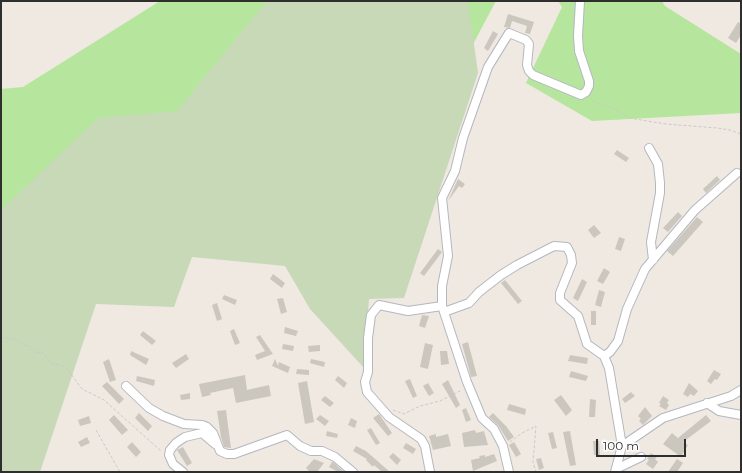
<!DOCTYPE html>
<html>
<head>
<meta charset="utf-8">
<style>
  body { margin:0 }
  #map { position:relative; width:742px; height:473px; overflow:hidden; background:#efe9e1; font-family:Montserrat,sans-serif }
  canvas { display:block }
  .frame { position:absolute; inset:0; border:2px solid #2e2e2e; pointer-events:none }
  .scale { position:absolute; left:596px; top:439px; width:90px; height:18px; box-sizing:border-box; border:2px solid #2e2e2e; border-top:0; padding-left:5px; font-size:12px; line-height:14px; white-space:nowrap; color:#2e2e2e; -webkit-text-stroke:3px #fff; paint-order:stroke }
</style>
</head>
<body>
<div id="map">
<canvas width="742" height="473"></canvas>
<div class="frame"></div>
<div class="scale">100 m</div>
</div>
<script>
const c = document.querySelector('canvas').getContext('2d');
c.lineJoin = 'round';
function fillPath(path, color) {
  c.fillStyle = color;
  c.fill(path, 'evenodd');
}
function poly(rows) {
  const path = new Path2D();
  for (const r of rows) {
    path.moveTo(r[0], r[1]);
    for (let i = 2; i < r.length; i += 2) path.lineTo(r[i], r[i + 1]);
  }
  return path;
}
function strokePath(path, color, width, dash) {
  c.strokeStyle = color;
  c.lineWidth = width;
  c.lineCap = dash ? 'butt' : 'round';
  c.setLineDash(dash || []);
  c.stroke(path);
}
const green = poly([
  [160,1,496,1,455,78,188,249,98,288,5,472,1,472,1,89,23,87],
  [558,1,662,1,665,6,741,54,741,113,592,121,526,83,562,7]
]);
const cemetery = poly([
  [267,1,468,1,478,73,404,298,369,299,364,368,310,309,285,266,192,257,174,307,96,304,40,472,1,472,1,210,98,118,177,111]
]);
const building = poly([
  [508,14,534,22,530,34,525,33,527,26,512,21,510,28,504,27],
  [738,22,741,24,741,35,736,43,728,38],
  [493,31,498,34,488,51,484,48],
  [617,150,629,158,626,162,614,154],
  [717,176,720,180,706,193,703,189],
  [458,179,465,184,462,188,459,186,448,201],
  [678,212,682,216,668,232,663,228],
  [697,217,703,222,673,256,667,251],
  [594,225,601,233,594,238,588,230],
  [619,237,625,239,621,251,615,249],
  [438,249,442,252,424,276,420,273],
  [604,268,610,272,603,284,597,281],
  [273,274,285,283,282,288,270,279],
  [582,279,587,282,578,301,573,298],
  [505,280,522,301,518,304,501,283],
  [599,290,605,292,601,307,595,305],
  [224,295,237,300,235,305,222,299],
  [283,298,287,312,281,314,277,299],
  [217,303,222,319,217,321,212,305],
  [591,311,596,311,596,325,591,325],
  [422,315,429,316,425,328,419,326],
  [285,327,298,331,296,336,284,333],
  [234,329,240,343,235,345,230,331],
  [143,331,156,341,152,345,140,335],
  [260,335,273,354,257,360,255,355,265,351,256,337],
  [468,342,477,376,471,377,462,344],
  [425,343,433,345,428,369,420,367],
  [283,344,294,346,293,351,282,349],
  [320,345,320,351,309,352,308,346],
  [131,351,149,359,146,365,130,355],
  [440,351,447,351,449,364,441,365],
  [186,354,189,359,176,368,172,363],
  [570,355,588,358,587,364,568,361],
  [109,359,116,380,110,382,103,362],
  [275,359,278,366,279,362,290,367,288,373,272,366],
  [311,359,325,362,324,367,310,363],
  [297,369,309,370,309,375,296,374],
  [714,370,721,374,717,380,715,379,711,384,707,381],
  [571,371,588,376,586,381,569,377],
  [245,375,247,390,269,385,271,396,236,403,233,388,210,393,211,395,202,397,199,384],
  [137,376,155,380,154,386,136,381],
  [338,376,347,383,344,388,335,380],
  [410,379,417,396,413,398,405,381],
  [448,380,460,405,456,408,442,384],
  [307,381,314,422,305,424,298,383],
  [107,382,124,399,119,404,102,386],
  [428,383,434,393,429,396,423,386],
  [689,383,698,391,694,396,690,394,688,397,683,394],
  [631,392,635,396,625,403,622,399],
  [190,393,190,399,181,400,180,395],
  [561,395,572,410,566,416,554,400],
  [325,396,334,403,330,407,321,400],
  [663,396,669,400,667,403,669,405,666,410,659,406,661,404,659,403],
  [590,399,596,400,595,417,589,417],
  [509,404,526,409,525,415,507,410],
  [645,407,652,416,643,425,639,421,641,419,638,416],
  [466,408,471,420,466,422,462,410],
  [226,410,231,448,230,448,224,447,221,437,217,411],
  [139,413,152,426,148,431,135,418],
  [493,413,506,426,514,437,508,441,498,425,489,417],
  [379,414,392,433,388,436,373,418],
  [114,415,128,430,122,435,109,420],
  [320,415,329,421,325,426,316,419],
  [706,415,711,421,683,442,688,445,681,457,663,444,672,433,678,438],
  [89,416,91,423,80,426,78,420],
  [351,418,357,421,355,428,348,425],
  [371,428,380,443,376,445,367,430],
  [475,430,476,433,484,431,488,445,464,447,462,433],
  [327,431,338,434,337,438,326,436],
  [570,431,576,465,570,466,563,432],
  [553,432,557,448,552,449,548,433],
  [436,434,436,437,448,434,451,446,433,450,429,436],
  [87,437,90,443,81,447,78,442],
  [593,441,599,441,600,455,594,455],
  [132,442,141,452,136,457,127,447],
  [514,442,521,454,516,457,509,445],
  [406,443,416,449,413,454,403,448],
  [356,446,366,451,390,472,382,472,374,465,373,467,366,460,367,459,353,451],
  [183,447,192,463,187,466,177,450],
  [393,453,401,460,397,465,389,457],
  [651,453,657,457,655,459,658,462,653,469,646,464,649,460,647,459],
  [494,454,497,461,473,471,471,460,480,458,479,456,485,455,485,457],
  [541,458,544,468,539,470,536,459],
  [314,459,324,463,317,472,310,472,306,468],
  [677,459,683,463,677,472,668,472],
  [332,462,333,462,344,472,338,472,329,467]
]);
const path = poly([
  [590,97,596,103,615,109,625,116,635,119,666,124,717,128,730,130,741,134],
  [1,337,18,340,24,345,30,346,36,352,43,353,50,363,66,367,82,389,104,400,161,451],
  [393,410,404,414,420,406,440,401,462,390],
  [96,430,120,472],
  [510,442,522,433,536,426,533,462,536,472]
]);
const minor = poly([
  [649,148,658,164,660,183,660,193,651,242,653,260],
  [444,312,469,303,479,292,501,275,517,265,554,246,567,247,571,255,572,263,560,293,560,300,578,316,587,344,604,356],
  [126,386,149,408,163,416,184,424,202,425,207,427,213,433,220,451,227,454,234,454,287,435,300,446,311,451,322,451,335,457,353,472],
  [707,403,719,411,741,415],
  [622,446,663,418,731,396,741,390],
  [616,469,641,457],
  [183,472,173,464,169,455,170,450,176,443,185,437,202,433,215,444],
  [430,472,425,446,421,439,389,417,367,392,365,382,368,372,368,338,371,315,379,305,408,311,442,306],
  [509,472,503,446,494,429,482,418,467,382,442,306,442,286,448,256,442,198,455,171,463,138,488,67,509,33,526,40,529,44,527,65,529,71,533,75,581,95,586,92,589,86,589,81,579,51,578,36,580,1],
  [615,472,622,446,609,368,604,356,610,352,618,341,627,309,645,269,695,210,737,173]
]);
fillPath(green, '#b6e59e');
fillPath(cemetery, '#c8d9b8');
fillPath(building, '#cbc7bf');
strokePath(minor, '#b4b7c1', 10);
strokePath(path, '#c9c9c9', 1, [3, 2]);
strokePath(minor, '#fff', 8);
</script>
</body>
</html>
